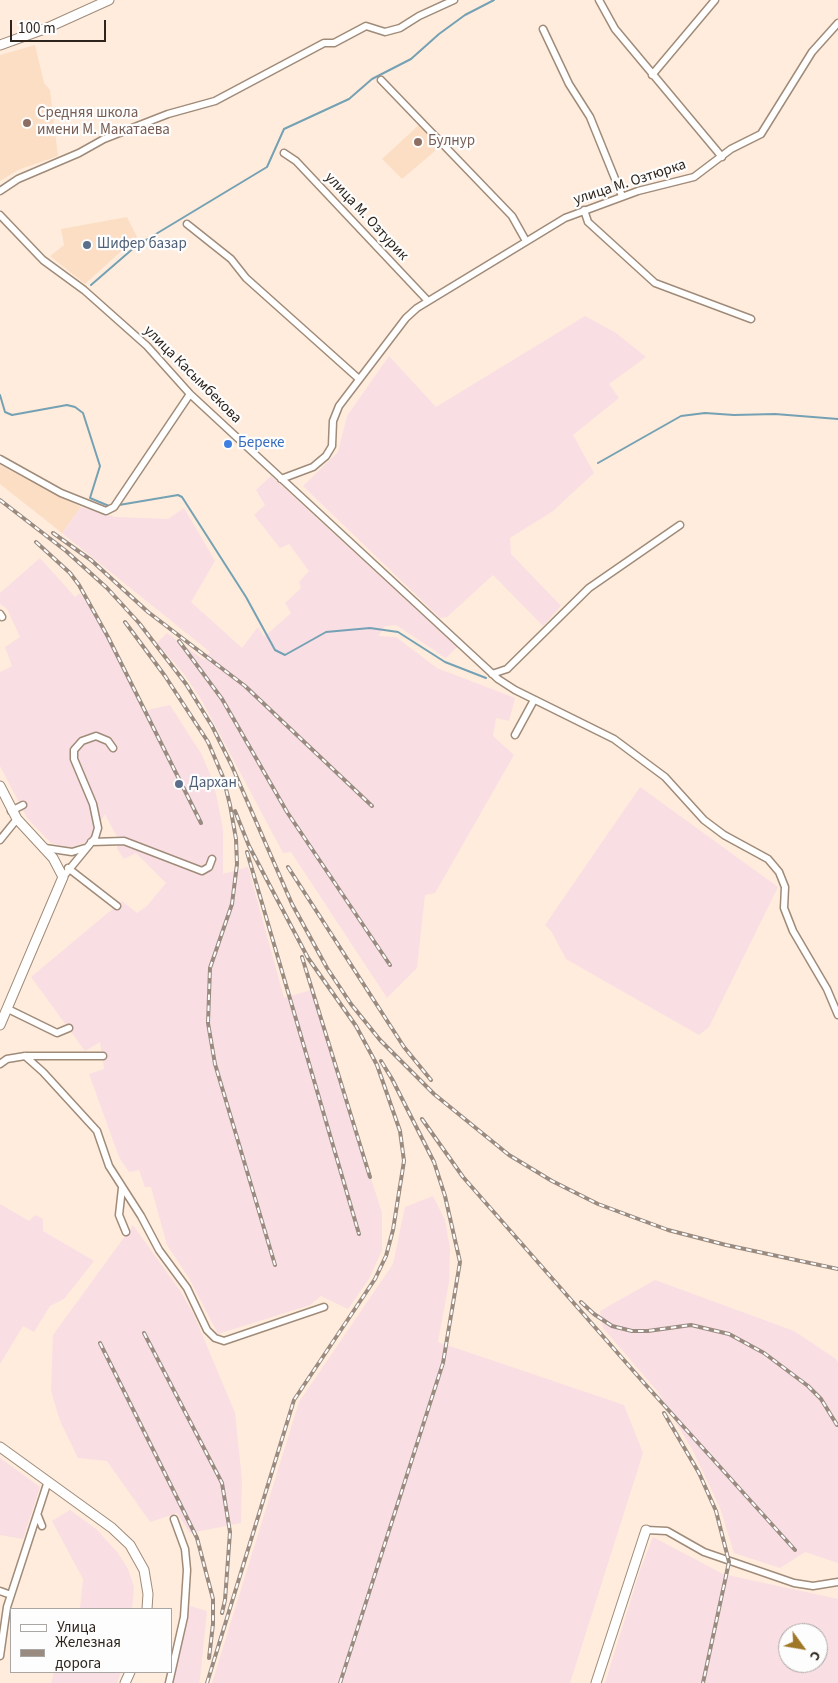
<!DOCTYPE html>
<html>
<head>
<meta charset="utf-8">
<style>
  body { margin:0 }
  #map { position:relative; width:838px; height:1683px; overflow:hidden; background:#ffecdc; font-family:"Source Sans 3",sans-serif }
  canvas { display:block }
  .legend { position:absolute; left:10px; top:1608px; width:162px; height:65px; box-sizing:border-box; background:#fdfdfd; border:1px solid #aaa6a3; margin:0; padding:6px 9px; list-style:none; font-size:15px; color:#2d241d }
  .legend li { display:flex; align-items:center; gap:10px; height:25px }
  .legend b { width:25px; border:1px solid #aaa6a3 }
  .north { position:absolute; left:778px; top:1623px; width:50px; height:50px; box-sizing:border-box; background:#fdfdfd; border:1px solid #aaa6a3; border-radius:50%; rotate:122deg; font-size:14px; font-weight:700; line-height:20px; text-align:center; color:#2d241d }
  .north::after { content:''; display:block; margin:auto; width:18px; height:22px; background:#a07726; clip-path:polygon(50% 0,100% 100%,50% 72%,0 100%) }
  .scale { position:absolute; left:10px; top:20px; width:96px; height:22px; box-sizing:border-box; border:2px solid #2d241d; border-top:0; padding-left:6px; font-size:15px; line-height:18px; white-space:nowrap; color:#2d241d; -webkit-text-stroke:4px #fdfdfd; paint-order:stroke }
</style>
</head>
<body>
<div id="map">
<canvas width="838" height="1683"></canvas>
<ul class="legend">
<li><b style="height:6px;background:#fff"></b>Улица</li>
<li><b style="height:6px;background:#998b80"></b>Железная дорога</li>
</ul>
<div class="north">С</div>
<div class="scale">100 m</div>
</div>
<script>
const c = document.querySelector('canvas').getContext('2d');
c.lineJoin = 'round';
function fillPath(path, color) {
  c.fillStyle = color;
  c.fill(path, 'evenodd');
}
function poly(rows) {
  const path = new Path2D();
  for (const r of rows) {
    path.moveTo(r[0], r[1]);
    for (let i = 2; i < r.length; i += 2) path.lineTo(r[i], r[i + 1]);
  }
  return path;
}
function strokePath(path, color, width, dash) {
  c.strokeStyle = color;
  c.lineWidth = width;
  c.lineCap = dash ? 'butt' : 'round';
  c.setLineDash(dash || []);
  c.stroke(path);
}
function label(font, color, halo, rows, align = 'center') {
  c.font = font + ' "Source Sans 3",sans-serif';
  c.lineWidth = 4.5;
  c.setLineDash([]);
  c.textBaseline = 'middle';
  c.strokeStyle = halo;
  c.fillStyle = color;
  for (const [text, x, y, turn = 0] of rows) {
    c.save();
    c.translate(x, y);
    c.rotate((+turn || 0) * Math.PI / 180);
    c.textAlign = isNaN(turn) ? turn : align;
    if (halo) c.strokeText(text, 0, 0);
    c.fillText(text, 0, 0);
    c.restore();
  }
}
const built = poly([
  [35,45,44,83,50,90,58,156,18,170,0,181,0,55],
  [420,124,441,146,402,179,382,159],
  [127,217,137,237,85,284,50,256,64,245,61,229],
  [0,465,81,507,62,533,0,484]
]);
const industrial = poly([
  [585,316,616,333,646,357,609,384,619,398,573,435,594,473,553,511,510,538,511,554,561,606,543,626,493,575,447,617,440,618,303,486,338,452,347,416,389,356,436,407],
  [271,476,457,647,446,658,396,625,385,626,378,636,396,637,437,668,515,698,509,721,496,718,493,736,514,755,435,893,425,895,417,968,387,998,291,852,283,853,201,699,184,674,157,643,167,633,204,660,210,652,62,533,81,507,115,517,168,519,184,508,215,561,191,602,242,648,258,627,264,637,291,613,285,603,301,588,299,582,309,571,289,544,280,548,254,515,265,505,256,490],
  [40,558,75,597,80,593,99,620,143,711,170,705,202,755,214,784,223,829,223,874,248,867,284,998,311,990,382,1213,382,1250,369,1279,348,1309,321,1296,310,1305,218,1334,189,1278,167,1245,151,1187,145,1187,139,1170,129,1172,119,1157,89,1074,104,1069,100,1042,85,1051,31,977,122,901,137,913,147,906,166,883,136,853,124,859,117,849,117,837,105,814,89,841,70,848,51,843,27,818,0,766,0,672,12,666,5,647,20,637,7,609,0,604,0,593],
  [640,787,778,887,709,1027,699,1035,566,959,551,931,545,925],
  [433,1196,445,1220,450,1249,449,1282,438,1342,624,1405,643,1453,570,1683,212,1683,299,1402,393,1264,405,1207],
  [0,1204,29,1221,35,1215,43,1219,43,1231,94,1261,64,1299,50,1306,34,1332,23,1326,0,1364],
  [133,1225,181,1292,194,1315,235,1413,242,1480,241,1523,190,1533,177,1513,150,1522,107,1461,78,1458,60,1421,51,1391,53,1335],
  [655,1280,794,1331,836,1359,838,1363,838,1563,805,1552,780,1568,734,1553,720,1508,693,1451,658,1392,603,1328,600,1311],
  [0,1458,40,1487,23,1539,0,1535],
  [70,1510,96,1529,118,1553,128,1569,134,1587,132,1609,80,1609,83,1579,52,1521],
  [653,1537,723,1574,838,1599,838,1683,605,1683,640,1570],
  [788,1633,818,1633,818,1663,788,1663],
  [190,1606,207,1611,200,1679,199,1683,172,1683],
  [54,1672,121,1672,117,1683,51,1683]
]);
const stream = poly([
  [91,285,136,246,267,167,284,129,349,99,372,79,411,59,439,34,465,15,494,0],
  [0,395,5,412,12,415,67,405,75,407,83,413,100,466,90,498,109,506],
  [598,463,681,416,705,413,734,415,775,414,838,419],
  [119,505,178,495,182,497,246,597,275,650,285,655,326,632,370,628,398,632,445,662,486,678]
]);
const street = poly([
  [599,0,615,29,722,157],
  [543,29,569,84,590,117,622,196],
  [652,75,715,0],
  [381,80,512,216,526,241],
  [284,153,296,161,428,301],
  [0,191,18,179,79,153,104,139,168,114,215,101,324,43,334,43,366,26,385,32,400,28,419,16,454,0],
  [584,210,588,222,655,283,751,319],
  [0,215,43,260,84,290,147,346,190,394,498,679,515,690,614,739,665,777,704,820,724,835,768,859,779,872,785,887,784,908,793,931,827,989,838,1015],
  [187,224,231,259,246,278,359,379],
  [0,459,61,493,106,511,114,507,190,394],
  [281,479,313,467,326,456,332,446,333,421,339,406,406,318,417,308,565,218,638,191,694,177,731,149,761,134,812,52,838,23],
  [0,614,2,617],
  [492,674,507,669,589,588,680,525],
  [515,735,534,700],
  [11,811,23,805],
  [0,840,17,819],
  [91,842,124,841,202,871,209,867,212,859],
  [45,848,72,852,85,848],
  [68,868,117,906],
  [63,877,95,838,98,828,93,804,74,759,74,750,82,741,96,736,108,741,113,748],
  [8,1009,57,1033,69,1028],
  [25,1056,43,1072,97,1131,109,1166,141,1216,159,1250,187,1288,207,1330,215,1338,224,1341,324,1307],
  [0,1064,7,1059,25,1056,103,1056],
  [122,1188,119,1215,126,1232],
  [38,1516,42,1526],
  [646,1530,667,1531,704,1552,794,1583,813,1586,838,1582],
  [0,1591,11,1595],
  [0,1656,7,1607,48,1481],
  [169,1683,184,1617,187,1570,185,1549,174,1519]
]);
const secondary = poly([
  [0,45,47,28,109,0],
  [0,786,17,819,53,858,63,877,0,1025],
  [0,1447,112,1528,130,1545,144,1570,148,1594,147,1609],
  [125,1683,130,1672],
  [596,1683,646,1530]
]);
const rail = poly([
  [0,500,66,551,107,588,139,623,186,684,212,726,231,764,292,904,327,968,351,1004,380,1040,434,1094,509,1155,552,1181,598,1204,668,1230,726,1245,838,1269],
  [53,533,91,560,148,612,245,686,372,806],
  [36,542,70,573,79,585,108,637,201,823],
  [125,622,165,676,208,742,223,777,230,805,236,839,237,864,232,904,210,968,208,1023,215,1064,275,1265],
  [179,641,222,699,287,812,390,965],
  [247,852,359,1234],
  [288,867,404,1047,431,1080],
  [302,957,370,1177],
  [422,1119,463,1177,644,1383,795,1550],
  [581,1302,594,1314,612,1326,632,1331,648,1331,691,1325,729,1334,764,1353,808,1386,821,1399,837,1425],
  [144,1333,222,1483,230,1532,225,1600,222,1613],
  [100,1343,197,1538,213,1599,213,1624,209,1658],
  [664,1413,699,1473,716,1511,729,1562,703,1683],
  [207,1683,294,1400,375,1279,386,1256,393,1230,404,1161,400,1131,377,1065,356,1026,308,958,249,846,235,811],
  [340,1683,443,1363,460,1262,445,1196,434,1162,392,1079,381,1061]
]);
const markers = [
  [27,123,5,"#8d6e63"],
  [418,142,5,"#8d6e63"],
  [87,245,5,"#5c6f8a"],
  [228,444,5,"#3f7fe0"],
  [179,784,5,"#5c6f8a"]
];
const educationNames = [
  ["Средняя школа",37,114],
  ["имени М. Макатаева",37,131],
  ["Булнур",428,142]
];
const streetNames = [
  ["улица М. Озтюрка",630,183,-18],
  ["улица М. Озтурик",366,217,47],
  ["улица Касымбекова",192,375,45]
];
const serviceNames = [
  ["Шифер базар",97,245],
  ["Дархан",189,784]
];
const shopNames = [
  ["Береке",238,444]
];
fillPath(built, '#fcdec5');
fillPath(industrial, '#f9dee4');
strokePath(stream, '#75a1b4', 2);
strokePath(street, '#a08b79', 9);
strokePath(secondary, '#a08b79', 11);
strokePath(street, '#fff', 6);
strokePath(secondary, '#fff', 9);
strokePath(rail, '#998b80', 4);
strokePath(rail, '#fdfdfd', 2, [5.5]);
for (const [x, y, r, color] of markers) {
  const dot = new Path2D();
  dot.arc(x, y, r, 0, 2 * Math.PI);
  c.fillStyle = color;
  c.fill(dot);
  strokePath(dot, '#fdfdfd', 2);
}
label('15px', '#785e54', '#fdfdfd', educationNames, 'left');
label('15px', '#2d241d', '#fdfdfd', streetNames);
label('15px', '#4e5e75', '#fdfdfd', serviceNames, 'left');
label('15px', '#366cbe', '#fdfdfd', shopNames, 'left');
</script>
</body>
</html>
